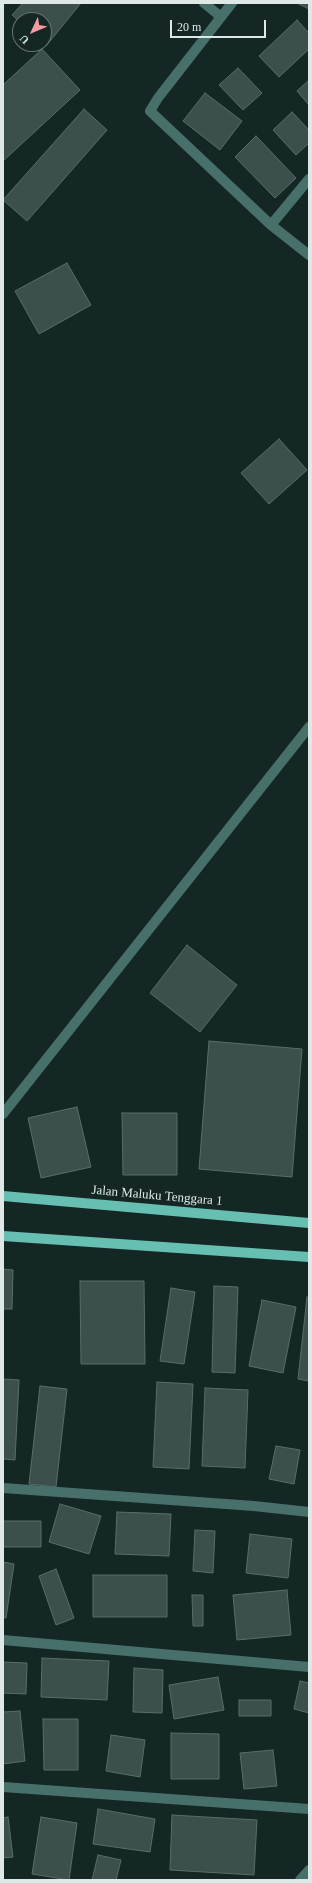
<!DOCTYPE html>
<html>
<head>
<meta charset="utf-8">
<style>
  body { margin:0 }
  #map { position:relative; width:312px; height:1883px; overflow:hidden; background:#152724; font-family:Georgia,serif }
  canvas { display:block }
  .frame { position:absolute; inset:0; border:4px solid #dee9e7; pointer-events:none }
  .north { position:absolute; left:12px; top:12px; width:40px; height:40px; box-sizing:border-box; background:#152724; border:1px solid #657572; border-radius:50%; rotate:226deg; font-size:11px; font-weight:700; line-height:16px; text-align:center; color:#dee9e7 }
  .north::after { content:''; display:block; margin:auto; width:14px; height:18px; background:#f49aa0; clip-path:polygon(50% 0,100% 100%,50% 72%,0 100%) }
  .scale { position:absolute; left:170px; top:20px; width:96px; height:18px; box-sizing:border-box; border:2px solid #dee9e7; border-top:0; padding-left:5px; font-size:12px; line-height:14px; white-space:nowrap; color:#dee9e7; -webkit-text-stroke:3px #152724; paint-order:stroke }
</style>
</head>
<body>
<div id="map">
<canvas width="312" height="1883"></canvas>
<div class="frame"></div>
<div class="north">U</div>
<div class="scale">20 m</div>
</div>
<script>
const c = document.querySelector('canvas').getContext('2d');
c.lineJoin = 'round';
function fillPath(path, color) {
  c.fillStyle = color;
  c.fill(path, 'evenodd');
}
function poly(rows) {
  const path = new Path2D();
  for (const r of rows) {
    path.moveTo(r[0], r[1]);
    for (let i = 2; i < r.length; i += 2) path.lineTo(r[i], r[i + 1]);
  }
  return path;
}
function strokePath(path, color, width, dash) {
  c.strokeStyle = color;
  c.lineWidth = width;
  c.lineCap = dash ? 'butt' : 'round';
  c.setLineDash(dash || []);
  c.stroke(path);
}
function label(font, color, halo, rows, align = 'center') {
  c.font = font + ' Georgia,serif';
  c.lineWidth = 3;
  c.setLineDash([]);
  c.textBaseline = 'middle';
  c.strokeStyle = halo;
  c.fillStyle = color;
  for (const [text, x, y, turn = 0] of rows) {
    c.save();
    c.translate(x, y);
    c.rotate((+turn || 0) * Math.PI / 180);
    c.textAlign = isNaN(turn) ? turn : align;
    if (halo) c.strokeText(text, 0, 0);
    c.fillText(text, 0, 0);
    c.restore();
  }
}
const building = poly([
  [23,3,81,3,46,46,44,44,44,20,20,20,20,22,12,15,23,3],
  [297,3,309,3,309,9,297,3],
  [297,20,309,33,309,49,279,77,259,56,297,20],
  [42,49,80,90,3,161,3,85,42,49],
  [238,68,262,93,243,110,219,85,238,68],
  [309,80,309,105,297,91,309,80],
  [205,93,242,121,220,150,183,121,205,93],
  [84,109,107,130,27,221,3,200,84,109],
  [292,112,309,130,309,143,296,155,273,130,292,112],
  [256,136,296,178,275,198,235,157,256,136],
  [67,263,91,305,39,334,15,291,67,263],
  [279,439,307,470,269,504,241,473,279,439],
  [187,945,237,985,200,1032,150,993,187,945],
  [209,1041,302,1049,292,1177,199,1169,209,1041],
  [77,1107,91,1167,41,1178,28,1118,77,1107],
  [122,1113,177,1113,177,1175,123,1175,122,1113],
  [3,1269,13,1270,12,1309,3,1309,3,1269],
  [80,1281,144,1281,145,1364,81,1364,80,1281],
  [214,1286,238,1287,235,1373,212,1372,214,1286],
  [171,1288,195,1292,184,1364,160,1361,171,1288],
  [307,1297,309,1298,309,1381,298,1379,307,1297],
  [262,1300,296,1307,283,1373,249,1366,262,1300],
  [3,1379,19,1380,15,1460,3,1459,3,1379],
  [157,1382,193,1384,189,1469,153,1467,157,1382],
  [40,1386,67,1389,56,1487,29,1484,40,1386],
  [205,1388,248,1390,245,1468,202,1466,205,1388],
  [276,1446,300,1450,294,1484,269,1479,276,1446],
  [60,1504,101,1516,89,1554,49,1542,60,1504],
  [117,1512,171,1514,169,1556,115,1554,117,1512],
  [3,1521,41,1521,41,1547,3,1547,3,1521],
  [195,1530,215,1531,213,1573,193,1571,195,1530],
  [250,1534,292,1539,288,1578,246,1573,250,1534],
  [3,1562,14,1564,6,1618,3,1617,3,1562],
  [56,1569,74,1618,56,1625,39,1576,56,1569],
  [93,1575,167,1575,167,1617,93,1617,93,1575],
  [287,1590,291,1635,237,1640,233,1595,287,1590],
  [192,1595,203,1595,203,1626,193,1626,192,1595],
  [42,1658,109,1661,107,1700,41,1697,42,1658],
  [3,1662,27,1663,26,1694,3,1693,3,1662],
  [134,1668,163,1670,162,1713,133,1712,134,1668],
  [218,1677,224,1710,174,1719,169,1685,218,1677],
  [300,1681,309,1683,309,1713,294,1709,300,1681],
  [239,1700,271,1700,271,1716,239,1716,239,1700],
  [20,1711,25,1761,3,1764,3,1712,20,1711],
  [43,1719,78,1719,78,1770,44,1770,43,1719],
  [171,1733,219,1734,219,1779,171,1779,171,1733],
  [111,1735,145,1740,140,1777,106,1771,111,1735],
  [273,1750,277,1786,244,1789,240,1753,273,1750],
  [98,1809,155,1819,150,1852,93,1844,98,1809],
  [172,1815,257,1820,254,1875,170,1870,172,1815],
  [8,1817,13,1857,3,1858,3,1818,8,1817],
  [41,1817,77,1823,69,1880,32,1874,41,1817],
  [98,1855,121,1860,116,1880,92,1880,98,1855]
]);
const minor = poly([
  [204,3,221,17],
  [232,3,158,98,150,111,271,225,309,179],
  [271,225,309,255],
  [3,1114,309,727],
  [3,1488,254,1506,309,1512],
  [3,1640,309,1667],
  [3,1787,309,1809],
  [300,1880,309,1870]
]);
const major = poly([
  [3,1196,309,1223],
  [3,1236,309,1257]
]);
const streetNames = [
  ["Jalan Maluku Tenggara 1",157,1196,5]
];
fillPath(building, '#3c4f4c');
strokePath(building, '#596d69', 1);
strokePath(minor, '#48706a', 10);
strokePath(major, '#67bfb1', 10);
label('13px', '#dee9e7', '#152724', streetNames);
</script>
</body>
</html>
